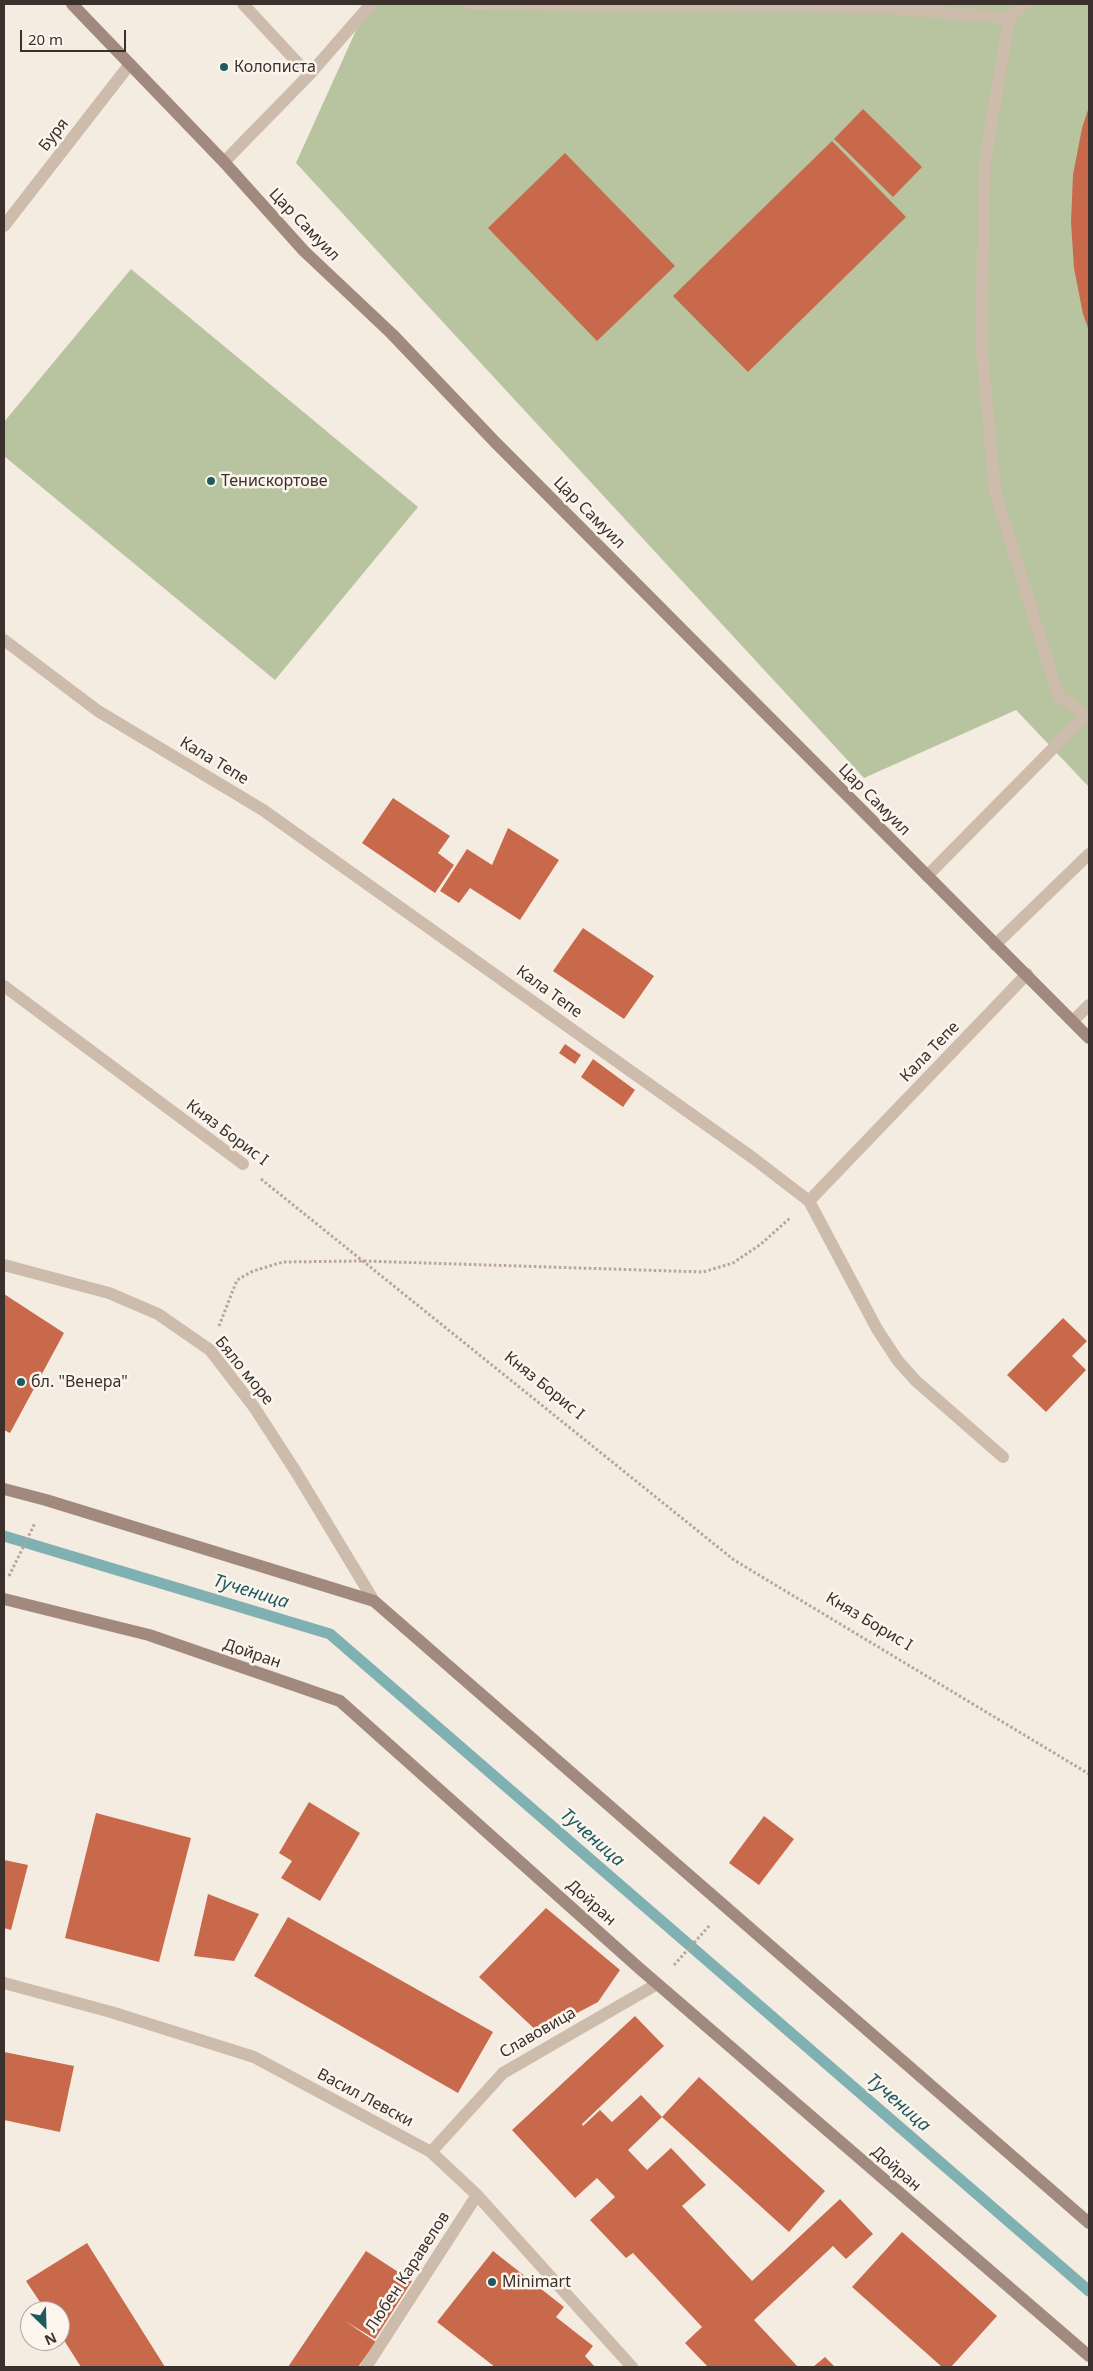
<!DOCTYPE html>
<html>
<head>
<meta charset="utf-8">
<style>
  body { margin:0 }
  #map { position:relative; width:1093px; height:2371px; overflow:hidden; background:#f4ebe1; font-family:"Noto Sans",sans-serif }
  canvas { display:block }
  .frame { position:absolute; inset:0; border:5px solid #3b302b; pointer-events:none }
  .north { position:absolute; left:20px; top:2301px; width:50px; height:50px; box-sizing:border-box; background:#fbf5ee; border:1px solid #aea6a0; border-radius:50%; rotate:156deg; font-size:14px; font-weight:700; line-height:20px; text-align:center; color:#3b302b }
  .north::after { content:''; display:block; margin:auto; width:18px; height:22px; background:#1f5a5e; clip-path:polygon(50% 0,100% 100%,50% 72%,0 100%) }
  .scale { position:absolute; left:20px; top:30px; width:106px; height:22px; box-sizing:border-box; border:2px solid #3b302b; border-top:0; padding-left:6px; font-size:15px; line-height:18px; white-space:nowrap; color:#3b302b; -webkit-text-stroke:4px #fbf5ee; paint-order:stroke }
</style>
</head>
<body>
<div id="map">
<canvas width="1093" height="2371"></canvas>
<div class="frame"></div>
<div class="north">N</div>
<div class="scale">20 m</div>
</div>
<script>
const c = document.querySelector('canvas').getContext('2d');
c.lineJoin = 'round';
function fillPath(path, color) {
  c.fillStyle = color;
  c.fill(path, 'evenodd');
}
function poly(rows) {
  const path = new Path2D();
  for (const r of rows) {
    path.moveTo(r[0], r[1]);
    for (let i = 2; i < r.length; i += 2) path.lineTo(r[i], r[i + 1]);
  }
  return path;
}
function strokePath(path, color, width, dash) {
  c.strokeStyle = color;
  c.lineWidth = width;
  c.lineCap = dash ? 'butt' : 'round';
  c.setLineDash(dash || []);
  c.stroke(path);
}
function label(font, color, halo, rows, align = 'center') {
  c.font = font + ' "Noto Sans",sans-serif';
  c.lineWidth = 5;
  c.setLineDash([]);
  c.textBaseline = 'middle';
  c.strokeStyle = halo;
  c.fillStyle = color;
  for (const [text, x, y, turn = 0] of rows) {
    c.save();
    c.translate(x, y);
    c.rotate((+turn || 0) * Math.PI / 180);
    c.textAlign = isNaN(turn) ? turn : align;
    if (halo) c.strokeText(text, 0, 0);
    c.fillText(text, 0, 0);
    c.restore();
  }
}
const green = poly([
  [368,4,1089,4,1089,787,1016,710,864,778,296,163],
  [131,269,418,507,275,680,4,456,4,422]
]);
const stream = poly([
  [4,1536,330,1634,1089,2291]
]);
const building = poly([
  [1089,107,1089,331,1083,314,1074,268,1071,222,1073,175,1082,128],
  [863,109,922,167,893,197,834,139],
  [832,141,906,217,748,372,673,296],
  [565,153,675,266,597,341,488,228],
  [393,798,450,836,438,853,454,865,435,893,362,843],
  [508,828,559,860,520,920,470,888,459,903,440,891,467,849,492,865],
  [583,928,654,976,624,1019,553,971],
  [565,1044,581,1055,575,1064,559,1053],
  [593,1059,635,1090,623,1107,581,1077],
  [4,1294,64,1333,10,1433,4,1430],
  [1063,1318,1087,1341,1072,1356,1086,1370,1046,1412,1007,1375],
  [309,1802,360,1833,320,1901,281,1878,292,1861,279,1853],
  [96,1813,191,1838,159,1962,65,1938],
  [764,1816,794,1839,759,1885,729,1863],
  [4,1860,28,1865,11,1930,4,1928],
  [208,1894,259,1914,234,1961,194,1956],
  [546,1908,620,1970,598,2002,539,2033,479,1977],
  [288,1917,493,2032,458,2093,254,1976],
  [635,2016,664,2046,582,2124,583,2126,600,2110,612,2122,641,2095,662,2117,628,2150,647,2170,671,2148,706,2185,682,2206,752,2281,840,2199,873,2234,846,2259,833,2246,754,2320,798,2367,708,2367,685,2343,702,2327,633,2253,626,2258,590,2220,615,2197,597,2178,575,2198,512,2130],
  [4,2052,74,2066,60,2132,4,2120],
  [699,2077,825,2191,789,2232,662,2117],
  [902,2232,997,2316,951,2367,942,2367,852,2287],
  [87,2243,165,2367,81,2367,60,2334,60,2311,46,2311,26,2281],
  [366,2251,412,2281,375,2339,345,2321,376,2342,358,2367,288,2367],
  [493,2251,564,2307,556,2317,593,2346,585,2356,595,2367,495,2367,437,2322],
  [825,2357,835,2367,813,2367]
]);
const path = poly([
  [261,1179,734,1560,1089,1774],
  [219,1326,237,1280,253,1271,283,1262,364,1261,703,1272,733,1263,761,1244,790,1218],
  [9,1576,35,1523],
  [674,1965,710,1925]
]);
const lane = poly([
  [243,4,309,75],
  [471,4,876,7,1009,18],
  [1024,4,1009,18,985,161,981,341,995,491,1058,695,1089,718],
  [224,162,309,75,371,4],
  [927,876,1085,716],
  [995,945,1089,854],
  [1073,1021,1089,1005],
  [809,1201,877,1329,898,1361,916,1381,1003,1457]
]);
const street = poly([
  [4,226,130,64],
  [4,640,98,711,263,810,753,1158,809,1201,1027,974],
  [4,986,243,1164],
  [4,1265,109,1293,158,1314,210,1350,254,1407,296,1472,374,1601],
  [4,1983,111,2012,254,2057,431,2152,477,2195,632,2367],
  [431,2152,503,2073,657,1984],
  [366,2367,477,2195]
]);
const secondary = poly([
  [72,4,224,162,304,251,392,334,495,442,1089,1038],
  [4,1489,46,1500,374,1601,1089,2223],
  [4,1599,149,1635,340,1701,639,1968,1089,2356]
]);
const markers = [
  [224,67,5,"#1f5a5e"],
  [211,481,5,"#1f5a5e"],
  [21,1382,5,"#1f5a5e"],
  [492,2282,5,"#1f5a5e"]
];
const poiNames = [
  ["Колописта",234,67],
  ["Тенискортове",221,481],
  ["бл. \"Венера\"",31,1382],
  ["Minimart",502,2282]
];
const streetNames = [
  ["Буря",54,135,-52],
  ["Цар Самуил",304,225,46],
  ["Цар Самуил",589,513,45],
  ["Кала Тепе",214,761,31],
  ["Цар Самуил",874,800,45],
  ["Кала Тепе",549,992,36],
  ["Кала Тепе",930,1052,-46],
  ["Княз Борис I",227,1133,37],
  ["Бяло море",244,1371,51],
  ["Княз Борис I",544,1386,39],
  ["Княз Борис I",869,1622,31],
  ["Дойран",252,1654,19],
  ["Дойран",591,1903,42],
  ["Славовица",538,2033,-30],
  ["Васил Левски",365,2098,28],
  ["Дойран",896,2169,41],
  ["Любен Каравелов",408,2272,-57]
];
const waterNames = [
  ["Тученица",251,1592,17],
  ["Тученица",592,1838,41],
  ["Тученица",898,2103,41]
];
fillPath(green, '#b8c4a0');
strokePath(stream, '#7fb0b2', 11);
fillPath(building, '#c8694b');
strokePath(path, '#b9a596', 3, [2.5, 2.5]);
strokePath(lane, '#cdbbac', 12);
strokePath(street, '#cdbbac', 12);
strokePath(secondary, '#a18a7d', 12);
for (const [x, y, r, color] of markers) {
  const dot = new Path2D();
  dot.arc(x, y, r, 0, 2 * Math.PI);
  c.fillStyle = color;
  c.fill(dot);
  strokePath(dot, '#fbf5ee', 2);
}
label('16px', '#3b302b', '#fbf5ee', poiNames, 'left');
label('16px', '#3b302b', '#fbf5ee', streetNames);
label('italic 18px', '#1f5a5e', '#fbf5ee', waterNames);
</script>
</body>
</html>
